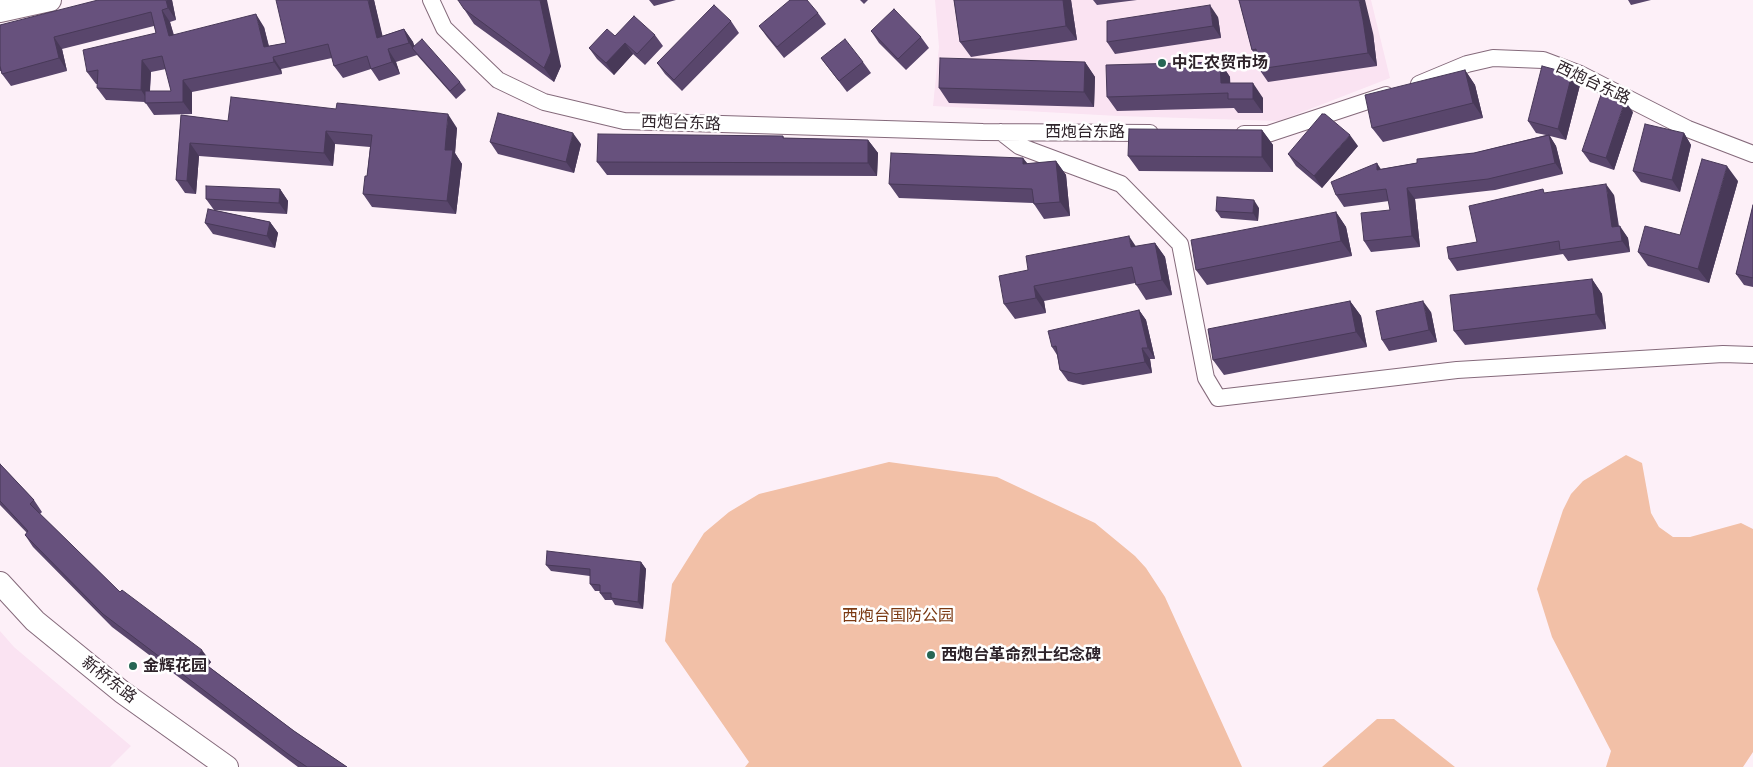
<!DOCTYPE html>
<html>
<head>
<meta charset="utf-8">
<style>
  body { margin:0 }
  canvas { display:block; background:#fdf0f8 }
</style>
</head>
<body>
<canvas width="1753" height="767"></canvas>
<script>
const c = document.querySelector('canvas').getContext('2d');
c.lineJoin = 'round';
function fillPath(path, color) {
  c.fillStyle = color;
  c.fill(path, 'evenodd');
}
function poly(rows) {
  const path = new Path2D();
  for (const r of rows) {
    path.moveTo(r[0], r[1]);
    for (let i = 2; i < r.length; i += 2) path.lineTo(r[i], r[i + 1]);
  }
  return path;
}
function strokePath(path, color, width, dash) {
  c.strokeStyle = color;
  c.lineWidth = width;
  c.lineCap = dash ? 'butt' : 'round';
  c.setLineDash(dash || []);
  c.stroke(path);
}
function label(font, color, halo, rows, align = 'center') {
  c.font = font + ' Inter,"Noto Sans SC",sans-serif';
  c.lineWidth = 5;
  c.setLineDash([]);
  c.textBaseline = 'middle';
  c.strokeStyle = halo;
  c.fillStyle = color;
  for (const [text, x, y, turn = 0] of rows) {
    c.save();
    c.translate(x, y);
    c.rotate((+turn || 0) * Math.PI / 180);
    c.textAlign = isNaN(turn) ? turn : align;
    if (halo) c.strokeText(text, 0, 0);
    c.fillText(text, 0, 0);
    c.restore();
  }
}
const built = poly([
  [935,0,1371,0,1390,78,1279,121,1118,116,933,106,939,47],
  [0,631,14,647,131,746,110,767,0,767]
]);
const green = poly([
  [1626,455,1642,463,1651,513,1659,527,1673,537,1690,537,1741,523,1753,529,1753,752,1743,767,1606,767,1611,751,1552,637,1537,589,1563,510,1571,494,1583,481],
  [889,462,997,477,1095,523,1135,556,1146,568,1165,597,1242,767,745,767,749,762,665,641,672,584,704,533,729,512,759,494],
  [1377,719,1394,719,1455,767,1322,767]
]);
const street = poly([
  [431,0,444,28,498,80,544,102,624,121,983,132,1150,133],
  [1419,84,1467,64,1493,58,1543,60,1580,74,1688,129,1753,154],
  [1001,132,1019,146,1121,184,1180,244,1206,378,1218,398,1457,370,1723,354,1753,355],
  [1244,134,1268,134,1386,95]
]);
const secondary = poly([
  [0,11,50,0],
  [0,583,35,621,122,692,227,767]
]);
const wall = poly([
  [172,0,176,20,170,22,174,35,264,27,269,46,286,43,374,0,382,36,404,29,413,42,414,45,460,82,466,90,456,99,417,55,396,62,400,74,379,81,371,69,343,78,334,66,332,58,281,69,282,74,192,92,192,114,154,115,145,102,106,100,97,88,98,84,96,84,87,72,156,33,154,26,62,49,67,71,11,86,2,74,1,71,0,71,0,25],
  [166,69,171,91,150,91,151,72],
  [649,0,676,0,654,6],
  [860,0,868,0,864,4],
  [954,0,1071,0,1077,40,971,57,960,42],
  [1093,0,1137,0,1097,5],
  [1239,0,1373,33,1377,66,1268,82,1259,69,1258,59,1252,50],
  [1628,0,1651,0,1631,5],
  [464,9,561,66,554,82,474,24],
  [818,13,826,24,784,58,767,37,759,26],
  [1218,17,1221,38,1115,54,1107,42],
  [731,21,739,33,682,91,665,74,657,63],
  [871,31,921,37,929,48,906,70,879,43],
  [655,35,663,46,645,65,633,54,614,75,597,59,589,48,615,36],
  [821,58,863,62,871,73,847,92],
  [1085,62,1095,77,1094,107,949,103,939,88],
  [1220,62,1230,77,1230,83,1263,98,1263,113,1238,113,1234,108,1117,111,1107,97],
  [1465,70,1475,85,1483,118,1383,142,1372,128],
  [1572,74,1580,85,1566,140,1550,136,1556,146,1563,174,1495,190,1415,199,1420,247,1371,252,1364,241,1390,210,1389,201,1344,207,1336,195,1381,169,1474,153,1546,135,1536,133,1528,121],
  [1633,112,1614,170,1590,162,1582,151],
  [181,115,228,121,457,128,455,153,462,164,456,214,372,207,363,194,367,176,370,147,335,144,333,166,199,156,196,194,185,193,176,180],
  [1262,130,1273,145,1273,172,1139,171,1128,156],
  [1684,133,1691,145,1680,192,1641,182,1633,171],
  [783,136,784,138,868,140,878,153,877,176,607,175,597,162],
  [490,142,581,144,574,173,498,154],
  [1358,146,1322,188,1296,166,1288,154],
  [1023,158,1028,164,1056,161,1066,175,1070,216,1044,219,1034,204,1033,203,899,198,889,184],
  [1738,181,1709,283,1648,266,1638,252,1680,235],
  [280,189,288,201,287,214,214,210,270,222,278,233,275,248,213,234,205,223,214,210,206,199],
  [1545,193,1614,195,1619,226,1628,238,1630,252,1568,261,1563,254,1457,271,1449,259,1477,242],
  [1753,205,1753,287,1744,285,1736,274],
  [1259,208,1258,221,1221,218,1216,211],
  [1336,212,1346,227,1352,256,1207,285,1196,270],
  [1155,243,1165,257,1172,295,1146,300,1135,283,1044,301,1046,313,1015,319,1004,304,1028,270],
  [1592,279,1602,294,1606,329,1465,345,1454,331],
  [1350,301,1361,316,1367,347,1224,375,1213,360],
  [1139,310,1146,320,1155,359,1150,359,1152,373,1083,385,1068,381,1060,370,1057,355,1052,347],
  [1431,312,1437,342,1389,351,1382,340],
  [0,464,34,500,42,512,40,514,120,592,211,662,208,666,294,731,347,767,298,767,112,627,33,547,25,535,27,533,0,505],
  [641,562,646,569,643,609,615,605,612,600,605,600,600,593,600,591,595,591,590,584,590,576,551,571,546,565]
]);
const shadedWall = poly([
  [166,0,172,0,176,20,168,8],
  [368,0,374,0,386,50,377,38],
  [540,0,547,0,561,66,554,82,544,68],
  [1063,0,1071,0,1077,40,1066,26],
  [1359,0,1365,0,1373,33,1377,66,1368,53],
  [1210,5,1218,17,1221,38,1213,26],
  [162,10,170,22,177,49,169,36],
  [256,14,264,27,272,60,264,47],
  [404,29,413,42,416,53,409,43],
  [54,37,62,49,67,71,59,58],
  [625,43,633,54,614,75,606,63],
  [388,49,396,62,400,74,392,62],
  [273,57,281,69,282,74,274,62],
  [142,60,151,72,149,102,141,90],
  [1085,62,1095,77,1094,107,1084,92],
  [1220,62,1230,77,1231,96,1221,83],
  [1465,70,1475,85,1483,118,1473,103],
  [1572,74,1580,85,1566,140,1558,129],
  [183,80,192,92,192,114,183,102],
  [1253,83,1263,98,1263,113,1253,99],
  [1625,101,1633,112,1614,170,1606,158],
  [448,114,457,128,455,153,462,164,456,214,447,201,445,150],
  [1262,130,1273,145,1273,172,1262,157],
  [326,131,335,144,333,166,324,153],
  [573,133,581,144,574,173,566,162],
  [1684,133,1691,145,1680,192,1672,180],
  [1350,135,1358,146,1322,188,1314,176],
  [1549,135,1556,146,1563,174,1555,163],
  [868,140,878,153,877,176,868,163],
  [190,143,199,156,196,194,187,181],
  [1023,158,1033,172,1023,164],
  [1056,161,1066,175,1070,216,1060,202],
  [1377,163,1384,174,1377,170],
  [1727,166,1738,181,1709,283,1698,269],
  [1606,184,1614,195,1620,239,1612,227],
  [1407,188,1415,199,1420,247,1412,236],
  [280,189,288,201,287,214,279,203],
  [1254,200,1259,208,1258,221,1253,213],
  [1336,212,1346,227,1352,256,1341,241],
  [270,222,278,233,275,248,267,236],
  [1620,226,1628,238,1630,252,1622,241],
  [1129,236,1139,251,1131,247],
  [1155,243,1165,257,1172,295,1162,280],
  [1592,279,1602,294,1606,329,1596,314],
  [1034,286,1044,301,1046,313,1036,298],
  [1350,301,1361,316,1367,347,1356,332],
  [1423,301,1431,312,1437,342,1429,330],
  [1139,310,1146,320,1155,359,1148,348],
  [1142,348,1150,359,1152,373,1145,362],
  [641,562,646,569,643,609,638,602],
  [202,650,211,662,205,670,197,658]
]);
const building = poly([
  [98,0,166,0,168,8,162,10,169,36,256,14,264,47,286,43,276,0,368,0,377,38,404,29,409,43,388,49,392,62,371,69,367,56,334,66,328,44,273,57,274,62,183,80,183,102,145,103,145,91,171,91,162,56,142,60,141,90,97,88,98,70,87,72,83,50,156,33,151,12,54,37,59,58,2,74,0,66,0,25,98,0],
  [458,0,540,0,551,52,544,68,464,9,458,0],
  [790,0,807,0,818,13,777,47,759,26,790,0],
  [954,0,1063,0,1066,26,960,42,954,0],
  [1239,0,1359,0,1363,20,1368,53,1259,69,1256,49,1252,50,1239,0],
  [714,5,731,21,674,80,657,63,714,5],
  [1210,5,1213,26,1107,42,1107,21,1210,5],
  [894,9,921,37,898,59,871,31,894,9],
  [634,16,655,35,637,54,625,43,606,63,589,48,607,29,615,36,634,16],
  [422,39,460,82,450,91,412,48,422,39],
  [845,39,863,62,839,81,821,58,845,39],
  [940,58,1085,62,1084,92,939,88,940,58],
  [1220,62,1221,83,1253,83,1253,99,1228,99,1228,93,1107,97,1106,65,1220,62],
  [1542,66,1572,74,1558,129,1528,121,1542,66],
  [1465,70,1473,103,1372,128,1365,95,1465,70],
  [1602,92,1625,101,1606,158,1582,151,1602,92],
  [231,97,336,109,337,103,448,114,445,150,453,150,447,201,363,194,365,176,367,176,372,135,326,131,324,153,190,143,187,181,176,180,181,115,228,121,231,97],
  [498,113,573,133,566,162,490,142,498,113],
  [1322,114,1325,114,1350,135,1314,176,1288,154,1322,114],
  [1645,124,1684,133,1672,180,1633,171,1645,124],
  [1129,129,1262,130,1262,157,1128,156,1129,129],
  [598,134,783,136,783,138,868,140,868,163,597,162,598,134],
  [1549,135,1555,163,1488,179,1407,188,1412,236,1364,241,1361,213,1390,210,1386,189,1336,195,1331,182,1377,163,1377,170,1417,163,1417,159,1474,153,1549,135],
  [891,153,1023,158,1023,164,1056,161,1060,202,1034,204,1032,189,889,184,891,153],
  [1702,159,1727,166,1698,269,1638,252,1645,226,1680,235,1702,159],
  [1606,184,1612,227,1620,226,1622,241,1560,250,1559,241,1449,259,1447,247,1477,242,1469,206,1543,189,1544,193,1606,184],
  [206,186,280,189,279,203,206,199,206,186],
  [1217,197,1254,200,1253,213,1216,211,1217,197],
  [1753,205,1753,278,1736,274,1753,205],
  [208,209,270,222,267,236,205,223,208,209],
  [1336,212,1341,241,1196,270,1191,240,1336,212],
  [1129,236,1131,247,1155,243,1162,280,1136,285,1132,267,1034,286,1036,298,1004,304,999,276,1028,270,1026,256,1129,236],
  [1592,279,1596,314,1454,331,1450,295,1592,279],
  [1350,301,1356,332,1213,360,1208,329,1350,301],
  [1423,301,1429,330,1382,340,1376,311,1423,301],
  [1139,310,1148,348,1142,348,1145,362,1076,374,1060,370,1056,346,1052,347,1048,331,1139,310],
  [0,464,34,500,30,504,120,592,122,590,202,650,197,658,294,731,347,767,307,767,288,754,103,614,25,535,28,531,0,501,0,464],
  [547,551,641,562,638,602,611,598,611,593,600,593,600,585,590,584,590,569,546,565,547,551]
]);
const markers = [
  [1162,63,5,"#266654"],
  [931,655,5,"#266654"],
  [133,666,5,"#266654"]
];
const poiNames = [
  ["中汇农贸市场",1172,63],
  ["西炮台革命烈士纪念碑",941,655],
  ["金辉花园",143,666]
];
const streetNames = [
  ["西炮台东路",1593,83,25],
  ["西炮台东路",681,123,2],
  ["西炮台东路",1085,132],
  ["新桥东路",109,680,38]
];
const parkNames = [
  ["西炮台国防公园",898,616]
];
fillPath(built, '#fae3f2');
fillPath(green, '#f2c0a7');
strokePath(street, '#856a7b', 18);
strokePath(secondary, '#856a7b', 24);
strokePath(street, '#fff', 16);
strokePath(secondary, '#fff', 22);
fillPath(wall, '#59466c');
fillPath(shadedWall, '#483958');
fillPath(building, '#67517d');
strokePath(building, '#483958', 1);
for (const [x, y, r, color] of markers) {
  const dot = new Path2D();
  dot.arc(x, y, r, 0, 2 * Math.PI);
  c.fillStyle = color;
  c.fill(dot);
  strokePath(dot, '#fff', 2);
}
label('bold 16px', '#2e232a', '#fff', poiNames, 'left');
label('16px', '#2e232a', '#fff', streetNames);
label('16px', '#7b3912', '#fff', parkNames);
</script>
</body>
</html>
